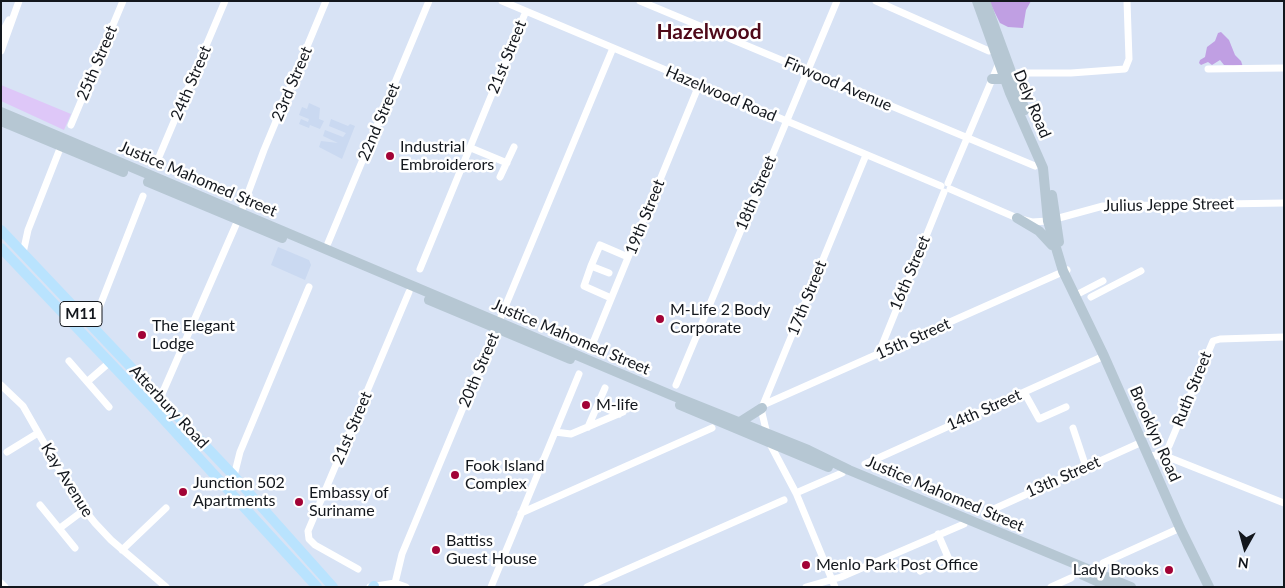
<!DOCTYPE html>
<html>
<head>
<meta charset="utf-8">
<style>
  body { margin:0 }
  #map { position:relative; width:1285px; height:588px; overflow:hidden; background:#d8e3f5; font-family:Lato,sans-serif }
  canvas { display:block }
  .frame { position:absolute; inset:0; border:2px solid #13171d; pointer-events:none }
  .north { position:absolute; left:1220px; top:523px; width:50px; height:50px; -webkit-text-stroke:4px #fff; paint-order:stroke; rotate:187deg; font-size:14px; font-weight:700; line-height:20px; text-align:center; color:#13171d }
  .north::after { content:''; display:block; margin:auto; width:18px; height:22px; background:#13171d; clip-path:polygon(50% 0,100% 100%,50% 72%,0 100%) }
</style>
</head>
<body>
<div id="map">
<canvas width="1285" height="588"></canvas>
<div class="frame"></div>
<div class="north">N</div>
</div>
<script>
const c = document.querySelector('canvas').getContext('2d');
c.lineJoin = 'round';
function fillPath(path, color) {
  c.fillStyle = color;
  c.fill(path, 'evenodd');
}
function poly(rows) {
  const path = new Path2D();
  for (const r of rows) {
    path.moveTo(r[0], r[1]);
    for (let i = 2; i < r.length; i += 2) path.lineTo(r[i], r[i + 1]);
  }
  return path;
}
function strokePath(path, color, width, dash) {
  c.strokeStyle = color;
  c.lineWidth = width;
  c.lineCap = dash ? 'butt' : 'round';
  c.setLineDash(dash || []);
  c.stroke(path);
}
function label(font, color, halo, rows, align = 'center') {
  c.font = font + ' Lato,sans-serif';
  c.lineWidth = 5;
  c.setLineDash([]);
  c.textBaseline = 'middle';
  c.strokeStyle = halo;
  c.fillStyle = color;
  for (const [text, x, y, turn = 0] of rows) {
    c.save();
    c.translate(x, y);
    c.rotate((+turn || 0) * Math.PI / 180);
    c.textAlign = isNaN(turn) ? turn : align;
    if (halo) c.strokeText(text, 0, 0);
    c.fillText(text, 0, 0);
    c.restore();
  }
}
const built = poly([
  [309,103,320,108,319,119,324,121,320,129,310,125,309,128,299,124,301,119,308,122,309,119,299,115,302,107,307,109],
  [331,119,348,126,350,124,355,126,342,159,319,147,321,141,338,143,323,136,325,130,343,137,346,133,329,126],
  [278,247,309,260,311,265,305,280,271,265]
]);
const green = poly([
  [1,85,71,114,64,130,1,101]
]);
const forest = poly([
  [989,1,1031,1,1026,10,1023,28,1008,27,1000,23],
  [1221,32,1229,40,1235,55,1241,61,1243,67,1224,65,1220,60,1212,65,1208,62,1201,65,1199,63,1200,60,1205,57,1207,47,1215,41,1218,33]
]);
const minor = poly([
  [502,1,941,186],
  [640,1,1035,166],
  [876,1,989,51,994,49],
  [1,35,9,20],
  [1,51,19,1],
  [1208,69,1284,68],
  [1010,73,1071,73,1125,69,1129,59,1127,1],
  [71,125,123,1],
  [471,148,507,163],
  [156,164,225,1],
  [500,177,514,147],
  [948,183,999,63],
  [950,189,1017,218,1032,222,1048,221,1103,206,1284,203],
  [328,243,429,1],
  [23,253,28,230,61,146],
  [591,266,609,273],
  [420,269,526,11],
  [1076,295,1103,281],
  [1091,297,1141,271],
  [611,298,584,286,591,266,600,245,628,257],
  [92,326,143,196],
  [590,350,699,85],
  [878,355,944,192],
  [69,361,109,407],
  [88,381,110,362],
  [1,385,23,406,76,499,95,523,111,540,166,587],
  [676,385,837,1],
  [1024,392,1039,419,1066,407],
  [598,405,619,414],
  [763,405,1067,270],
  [155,410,238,220,264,150,326,1],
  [588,427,605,388],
  [1073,428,1086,467],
  [555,432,571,434,623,412],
  [1169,446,1213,341,1220,339,1284,337],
  [7,452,38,433],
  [1147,455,1168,457,1284,503],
  [865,464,1104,356],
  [234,476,240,452,309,287],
  [796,493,842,473],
  [40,505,75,548],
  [521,513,712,428],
  [985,513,1142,442],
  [60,528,84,510],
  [122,550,166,508],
  [1103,563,1180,528],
  [358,569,315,545,309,539,308,531,409,292],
  [920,571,948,557,938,534],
  [1,583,5,587],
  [395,583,402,554,613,48],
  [370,587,395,583,406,587],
  [491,587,579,374],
  [587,587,784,500],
  [806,587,841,577,964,524],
  [835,587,796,493,769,442,762,413,763,405,866,155],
  [1051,587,1071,578]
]);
const secondary = poly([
  [977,1,1010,93,1043,168,1048,221,1063,271,1104,356,1180,528,1209,587],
  [985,1,1025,110],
  [992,79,1005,79],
  [1,112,671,395,808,450,849,470,1131,587],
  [1,121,123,172],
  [148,182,282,238],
  [1052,195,1059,242],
  [1017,218,1039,231,1052,245],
  [429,300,570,359],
  [680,405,828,467],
  [740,422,762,408],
  [1083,575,1110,587]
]);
const primary = poly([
  [1,230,234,476,333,587],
  [1,248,155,410,317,587],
  [373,587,374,586]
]);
const markers = [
  [390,156,5,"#a20336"],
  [660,319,5,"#a20336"],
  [142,335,5,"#a20336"],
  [586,405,5,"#a20336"],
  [455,475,5,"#a20336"],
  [183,492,5,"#a20336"],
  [299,502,5,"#a20336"],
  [436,550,5,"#a20336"],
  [806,565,5,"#a20336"],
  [1169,570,5,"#a20336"]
];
const shields = [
  [81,314,42]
];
const shieldNames = [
  ["M11",81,314]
];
const streetNames = [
  ["21st Street",507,57,-68],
  ["25th Street",97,63,-67],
  ["24th Street",191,83,-67],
  ["23rd Street",292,84,-67],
  ["Firwood Avenue",838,84,23],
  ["Hazelwood Road",721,94,23],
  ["Dely Road",1032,104,67],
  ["22nd Street",379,122,-67],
  ["Justice Mahomed Street",198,179,23],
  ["18th Street",756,193,-67],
  ["Julius Jeppe Street",1169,205,-1],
  ["19th Street",645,217,-68],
  ["16th Street",910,273,-67],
  ["17th Street",807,298,-68],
  ["Justice Mahomed Street",571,337,23],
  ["15th Street",913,339,-24],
  ["20th Street",479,370,-67],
  ["Ruth Street",1192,389,-68],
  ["Atterbury Road",169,407,47],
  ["14th Street",984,410,-24],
  ["21st Street",352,428,-67],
  ["Brooklyn Road",1155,434,66],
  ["13th Street",1063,477,-24],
  ["Kay Avenue",67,480,58],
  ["Justice Mahomed Street",945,494,23]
];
const poiNames = [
  ["Industrial",400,147],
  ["Embroiderors",400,165],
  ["M-Life 2 Body",670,310],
  ["Corporate",670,328],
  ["The Elegant",152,326],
  ["Lodge",152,344],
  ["M-life",596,405],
  ["Fook Island",465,466],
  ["Complex",465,484],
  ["Junction 502",193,483],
  ["Apartments",193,501],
  ["Embassy of",309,493],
  ["Suriname",309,511],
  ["Battiss",446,541],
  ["Guest House",446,559],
  ["Menlo Park Post Office",816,565],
  ["Lady Brooks",1159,570,"right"]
];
const districtNames = [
  ["Hazelwood",709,32]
];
fillPath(built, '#cad9f1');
fillPath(green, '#dec7f8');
fillPath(forest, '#c09fe3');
strokePath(minor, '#fff', 7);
strokePath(secondary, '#b6c7d3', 10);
strokePath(primary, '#b9e3fe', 10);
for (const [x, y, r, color] of markers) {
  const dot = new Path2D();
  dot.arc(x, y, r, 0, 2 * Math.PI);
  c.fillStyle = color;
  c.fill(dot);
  strokePath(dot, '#fff', 2);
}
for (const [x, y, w] of shields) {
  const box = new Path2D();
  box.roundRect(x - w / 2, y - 12.5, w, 25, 4);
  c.fillStyle = '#fff';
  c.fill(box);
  strokePath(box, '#13171d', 1);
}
label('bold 15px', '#13171d', null, shieldNames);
label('16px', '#13171d', '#fff', streetNames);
label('16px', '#13171d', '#fff', poiNames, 'left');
label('bold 21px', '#4f0919', '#fff', districtNames);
</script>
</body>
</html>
